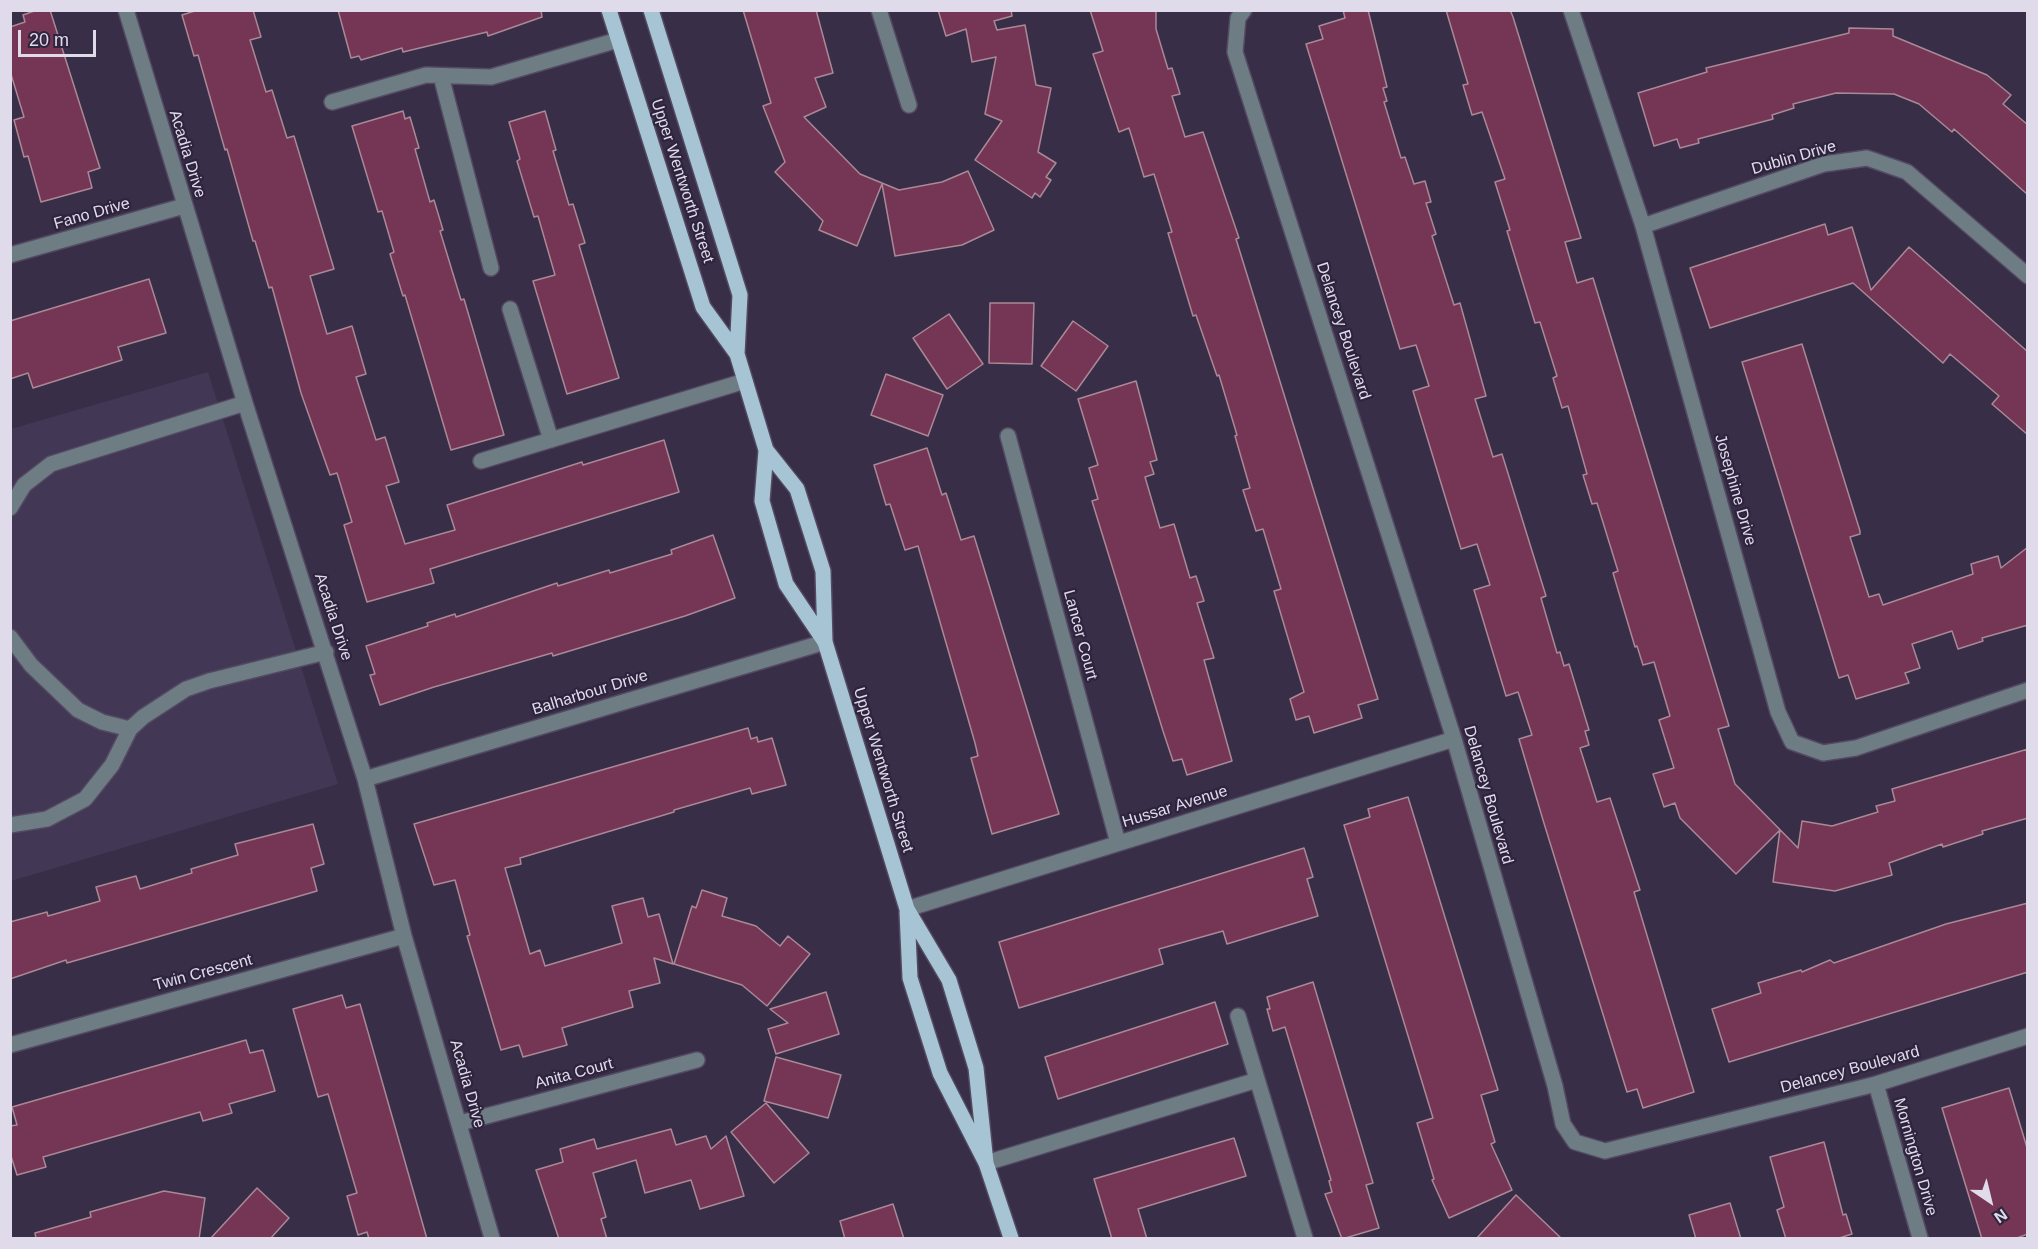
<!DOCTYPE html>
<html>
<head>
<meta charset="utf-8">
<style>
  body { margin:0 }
  #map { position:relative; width:2038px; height:1249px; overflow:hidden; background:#382e48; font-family:Arial,sans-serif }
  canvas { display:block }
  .frame { position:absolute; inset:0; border:12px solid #e0dbeb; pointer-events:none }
  .north { position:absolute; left:1960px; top:1171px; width:60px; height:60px; -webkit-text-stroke:4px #2e243d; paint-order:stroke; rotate:145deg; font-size:16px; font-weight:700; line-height:24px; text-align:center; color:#e0dbeb }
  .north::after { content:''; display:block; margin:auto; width:21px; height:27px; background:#e0dbeb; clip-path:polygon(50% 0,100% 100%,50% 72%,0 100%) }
  .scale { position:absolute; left:18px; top:30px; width:78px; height:27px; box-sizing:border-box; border:3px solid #e0dbeb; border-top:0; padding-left:8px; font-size:18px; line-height:21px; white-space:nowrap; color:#e0dbeb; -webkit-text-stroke:4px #2e243d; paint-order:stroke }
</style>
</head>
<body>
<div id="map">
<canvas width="2038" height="1249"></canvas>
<div class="frame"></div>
<div class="north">N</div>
<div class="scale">20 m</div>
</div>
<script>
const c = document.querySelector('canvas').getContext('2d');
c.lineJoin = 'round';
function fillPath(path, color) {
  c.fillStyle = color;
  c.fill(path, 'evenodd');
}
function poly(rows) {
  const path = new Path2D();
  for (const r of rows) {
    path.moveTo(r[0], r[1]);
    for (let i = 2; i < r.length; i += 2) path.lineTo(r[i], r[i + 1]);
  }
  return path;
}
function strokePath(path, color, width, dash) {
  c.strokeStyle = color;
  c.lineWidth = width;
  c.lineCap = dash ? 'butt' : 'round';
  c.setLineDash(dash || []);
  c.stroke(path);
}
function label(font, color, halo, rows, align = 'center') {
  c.font = font + ' Arial,sans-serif';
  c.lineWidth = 4.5;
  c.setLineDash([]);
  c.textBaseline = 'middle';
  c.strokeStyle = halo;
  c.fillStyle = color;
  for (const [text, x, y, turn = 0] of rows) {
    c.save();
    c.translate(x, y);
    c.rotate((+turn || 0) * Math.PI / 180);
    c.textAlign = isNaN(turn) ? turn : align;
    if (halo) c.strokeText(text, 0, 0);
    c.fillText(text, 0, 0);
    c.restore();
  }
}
const built = poly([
  [208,372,338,784,11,881,11,429]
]);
const building = poly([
  [37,10,50,10,100,168,88,172,92,188,41,202,28,156,24,157,14,120,24,117,10,71,10,27,25,22,23,15,37,10],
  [198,10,253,10,261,37,250,40,266,92,272,90,287,138,294,136,334,269,310,276,327,334,352,326,366,374,356,377,376,440,385,437,399,482,386,486,405,544,455,530,447,505,582,462,583,465,664,440,679,492,430,569,434,583,367,602,344,525,352,522,337,473,330,475,301,393,272,287,269,288,255,241,253,241,227,149,225,150,198,55,194,56,182,15,198,10],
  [338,10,541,10,542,17,488,36,487,32,403,52,402,48,361,60,359,56,351,58,338,10],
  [743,10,816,10,833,73,815,78,826,107,804,117,860,174,899,190,942,182,968,171,994,230,962,245,895,256,882,184,857,246,819,230,823,221,775,172,785,162,763,106,771,103,743,10],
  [938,10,1011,10,1012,16,994,21,997,30,1025,25,1036,85,1051,88,1038,152,1056,163,1046,177,1051,180,1040,197,1035,193,1032,198,975,160,1002,121,985,114,996,57,972,62,966,29,946,36,938,10],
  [1090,10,1156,10,1156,29,1168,69,1172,68,1180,94,1172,96,1185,137,1203,132,1239,238,1236,239,1378,699,1358,705,1362,718,1314,733,1309,716,1296,720,1290,699,1304,692,1274,591,1281,589,1263,529,1256,531,1243,490,1250,488,1235,436,1237,435,1219,375,1217,376,1196,315,1193,316,1168,233,1172,232,1154,174,1144,177,1129,128,1119,132,1093,54,1103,51,1090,10],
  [1343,10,1368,10,1387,87,1383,88,1387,101,1384,102,1401,158,1405,157,1414,184,1425,181,1431,202,1426,203,1436,234,1432,236,1454,305,1460,303,1486,396,1475,399,1493,457,1502,454,1546,596,1541,598,1557,653,1560,652,1564,666,1569,664,1589,730,1585,731,1589,745,1580,748,1597,802,1610,798,1640,890,1634,892,1694,1092,1643,1108,1637,1089,1627,1092,1543,820,1519,739,1532,735,1518,692,1506,696,1474,590,1490,585,1477,544,1461,549,1413,391,1429,386,1416,345,1400,349,1306,44,1323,39,1319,26,1345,18,1343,10],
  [1446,10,1510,10,1513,17,1581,238,1565,242,1577,283,1593,278,1729,726,1718,729,1735,784,1798,848,1802,821,1832,826,1878,812,1876,806,1895,801,1892,789,2028,749,2028,818,1982,831,1983,834,1943,847,1942,844,1889,863,1892,875,1835,891,1773,882,1780,830,1736,874,1680,818,1675,803,1664,807,1653,774,1674,768,1659,720,1670,716,1654,662,1643,665,1637,646,1635,647,1613,573,1618,571,1597,503,1592,504,1583,475,1587,474,1568,406,1562,408,1553,378,1557,376,1540,322,1535,323,1507,231,1510,230,1495,182,1505,179,1482,112,1472,115,1463,85,1468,84,1446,10],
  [1849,28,1893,29,1893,36,1987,75,2011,95,2003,104,2028,125,2028,195,1954,129,1952,132,1919,104,1894,94,1836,93,1793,104,1794,108,1772,115,1773,119,1698,139,1699,143,1680,148,1677,139,1654,146,1638,93,1707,72,1706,68,1849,33,1849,28],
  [403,111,405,119,410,117,419,148,415,149,430,202,434,200,443,230,440,231,461,300,464,299,504,435,451,450,405,295,403,296,390,254,394,252,382,211,378,212,352,126,403,111],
  [545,111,556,150,553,151,569,205,573,204,585,243,579,245,619,378,567,394,533,281,555,275,538,216,534,217,517,161,520,159,509,122,545,111],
  [1825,224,1828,235,1852,227,1871,290,1909,247,2028,352,2028,435,1992,404,1999,396,1950,354,1943,363,1853,283,1710,328,1690,268,1825,224],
  [149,279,166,333,118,347,122,360,33,388,28,373,10,379,10,321,149,279],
  [990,303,1034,303,1032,364,989,363,990,303],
  [949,314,983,364,947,389,913,338,949,314],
  [1073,321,1108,346,1076,391,1041,366,1073,321],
  [1802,344,1860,531,1860,534,1850,537,1869,597,1879,594,1883,605,1973,574,1971,564,1998,556,2001,568,2028,547,2028,625,1982,638,1983,641,1958,649,1952,631,1912,644,1920,668,1905,673,1909,683,1856,699,1848,675,1839,678,1742,362,1802,344],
  [886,374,943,395,928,436,871,415,886,374],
  [1136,381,1157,460,1150,462,1154,474,1145,477,1160,528,1174,524,1190,578,1196,576,1204,601,1197,603,1214,658,1204,660,1232,761,1187,775,1182,759,1173,761,1163,731,1092,501,1098,499,1089,468,1098,465,1078,399,1136,381],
  [927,448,942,495,946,493,961,540,974,536,1059,814,992,834,971,758,978,756,975,743,918,546,905,550,890,504,886,505,874,465,927,448],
  [713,535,735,598,685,616,553,656,552,653,434,687,380,705,370,675,375,674,366,646,428,626,427,623,455,614,456,617,557,583,558,586,609,570,610,573,672,554,671,550,713,535],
  [748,728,751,739,757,737,758,742,772,738,786,785,752,794,750,788,674,810,674,812,520,858,521,864,505,868,530,954,540,950,545,966,622,943,612,906,643,898,648,917,659,914,673,964,654,958,660,983,629,991,633,1007,562,1028,567,1045,523,1057,519,1045,501,1050,467,936,470,935,455,880,434,885,414,824,748,728],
  [1408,797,1498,1090,1481,1095,1495,1142,1491,1144,1512,1190,1449,1218,1432,1180,1434,1179,1417,1123,1433,1118,1344,825,1370,817,1368,809,1408,797],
  [313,824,324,864,311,868,317,891,67,963,66,960,10,979,10,922,47,912,48,916,100,901,96,887,136,876,140,889,192,873,191,869,238,855,235,844,313,824],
  [1304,848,1313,877,1307,879,1318,916,1227,944,1223,931,1159,949,1163,964,1019,1008,999,942,1304,848],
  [702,890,727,898,722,916,756,926,780,946,788,936,810,954,767,1006,742,985,674,964,692,906,696,908,702,890],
  [2028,903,2028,972,1729,1062,1712,1009,1761,993,1758,983,1801,970,1802,972,1830,960,1834,963,1946,924,2028,903],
  [1313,982,1373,1183,1366,1185,1379,1228,1342,1239,1325,1194,1332,1192,1329,1181,1331,1180,1285,1027,1273,1031,1267,1009,1270,1009,1267,997,1313,982],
  [826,992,839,1034,776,1054,768,1029,788,1023,770,1009,826,992],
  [342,995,346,1008,360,1004,427,1239,369,1239,367,1232,358,1235,347,1196,357,1193,328,1094,318,1097,293,1009,342,995],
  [1215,1002,1228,1044,1058,1099,1045,1057,1215,1002],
  [246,1040,250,1053,263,1050,275,1091,229,1104,232,1113,203,1121,200,1112,43,1157,46,1167,17,1175,10,1153,10,1126,17,1125,12,1107,246,1040],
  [776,1057,841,1075,828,1118,764,1101,776,1057],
  [2009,1088,2028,1151,2028,1234,2014,1239,1982,1239,1942,1108,2009,1088],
  [766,1103,809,1153,774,1183,731,1132,766,1103],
  [671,1129,676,1145,706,1136,711,1149,726,1136,744,1196,700,1209,691,1180,645,1193,636,1160,593,1173,606,1217,601,1219,607,1239,559,1239,536,1170,563,1162,560,1149,594,1139,597,1149,671,1129],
  [1234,1138,1246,1176,1138,1209,1147,1239,1112,1239,1094,1179,1234,1138],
  [1824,1142,1843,1215,1846,1214,1852,1234,1836,1239,1786,1239,1777,1210,1784,1207,1770,1157,1824,1142],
  [257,1188,289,1218,270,1239,210,1239,257,1188],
  [164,1191,205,1198,199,1239,36,1239,35,1233,91,1217,90,1212,164,1191],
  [1516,1195,1562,1239,1476,1239,1516,1195],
  [1730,1203,1741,1239,1696,1239,1689,1215,1730,1203],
  [893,1204,904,1239,845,1239,840,1221,893,1204]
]);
const minor = poly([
  [126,10,245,403,365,779,404,936,492,1238],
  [879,10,909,105],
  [1244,10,1238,18,1235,52,1454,739,1555,1086,1563,1124,1575,1142,1605,1151,1876,1084,2028,1036],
  [1571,10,1643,226,1778,712,1792,742,1823,753,1856,748,2028,690],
  [441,76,491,268],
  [332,102,426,75,491,77,618,40],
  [1643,226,1824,164,1867,158,1907,172,2028,276],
  [10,255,184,206],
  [510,309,551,440],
  [1008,436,1118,843],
  [481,461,745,381],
  [10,508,24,485,51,464,245,403],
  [10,637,31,665,78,710,102,722,130,729],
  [365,779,825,642],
  [10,825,47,819,85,799,112,765,130,729,143,717,186,689,209,681,326,652],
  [907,909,1454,739],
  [1238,1016,1305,1238],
  [10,1045,404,936],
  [1876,1084,1920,1238],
  [460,1123,697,1060],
  [986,1163,1257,1080]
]);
const major = poly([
  [609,10,703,307,737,354,766,450,797,489,823,571,825,642,907,909,949,980,976,1068,986,1163],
  [651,10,740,295,737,354],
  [766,450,762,501,786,584,825,642],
  [907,912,910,978,940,1073,986,1163,1011,1238]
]);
const streetNames = [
  ["Acadia Drive",187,154,73],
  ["Dublin Drive",1794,158,-16],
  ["Upper Wentworth Street",682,181,72],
  ["Fano Drive",92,214,-16],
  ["Delancey Boulevard",1343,331,72],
  ["Josephine Drive",1735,490,74],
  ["Acadia Drive",333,617,72],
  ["Lancer Court",1080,635,75],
  ["Balharbour Drive",590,693,-17],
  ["Upper Wentworth Street",883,770,73],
  ["Delancey Boulevard",1488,795,74],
  ["Hussar Avenue",1175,807,-17],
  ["Twin Crescent",203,973,-15],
  ["Delancey Boulevard",1850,1070,-15],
  ["Anita Court",574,1074,-15],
  ["Acadia Drive",467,1084,74],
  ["Mornington Drive",1915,1157,74]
];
fillPath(built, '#433756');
fillPath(building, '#743654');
strokePath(building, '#aa8896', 1.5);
strokePath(minor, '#534a62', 18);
strokePath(major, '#534a62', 18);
strokePath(minor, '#6e7c84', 15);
strokePath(major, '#a6c4d3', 15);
label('16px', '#e0dbeb', '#2e243d', streetNames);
</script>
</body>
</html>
